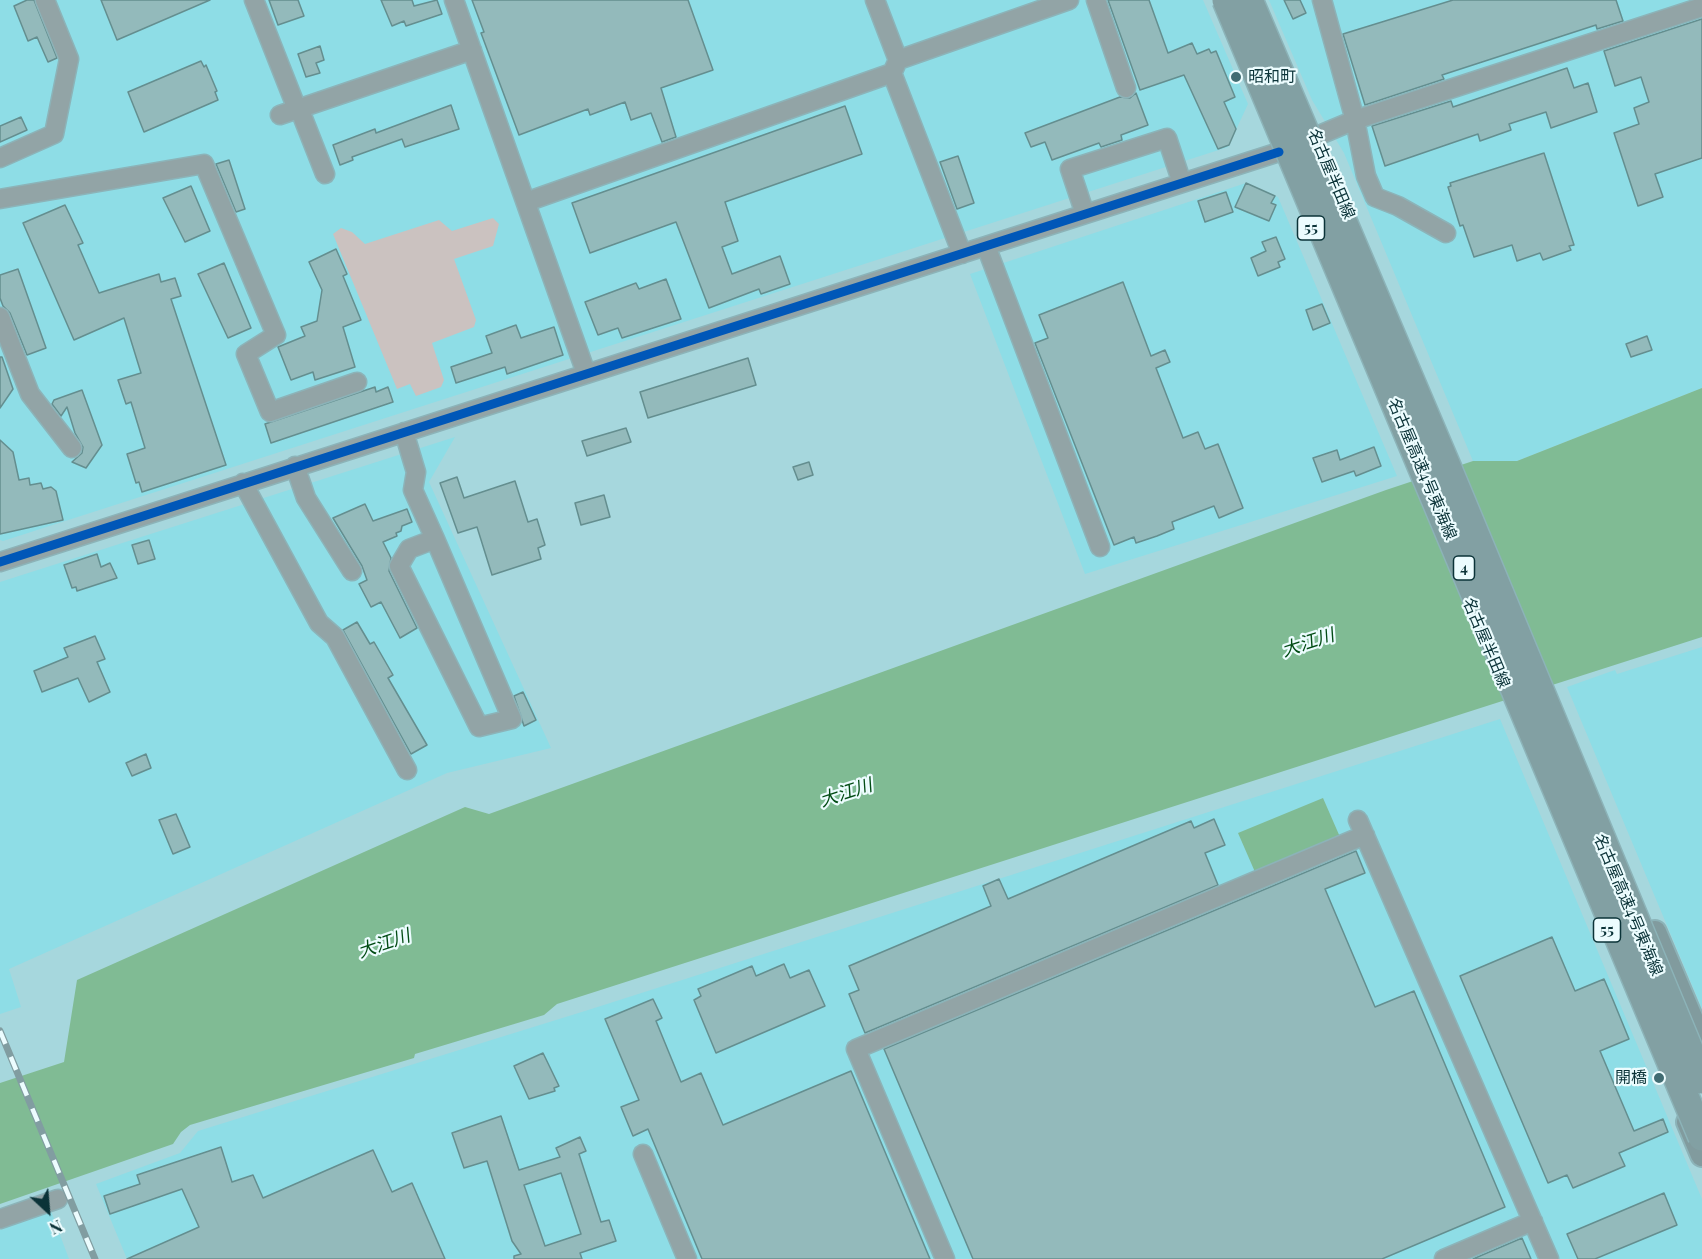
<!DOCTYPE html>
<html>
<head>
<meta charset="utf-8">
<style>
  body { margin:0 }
  #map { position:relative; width:1702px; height:1259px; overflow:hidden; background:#a6d7dd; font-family:"Playfair Display",serif }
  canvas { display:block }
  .north { position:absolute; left:18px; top:1181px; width:60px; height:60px; -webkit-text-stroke:4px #ecfcfe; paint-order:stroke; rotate:154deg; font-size:16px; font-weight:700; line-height:24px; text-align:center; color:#0b3338 }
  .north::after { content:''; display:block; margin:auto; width:21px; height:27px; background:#0b3338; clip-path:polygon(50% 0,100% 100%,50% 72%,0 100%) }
</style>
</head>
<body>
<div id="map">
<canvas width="1702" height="1259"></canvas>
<div class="north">N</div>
</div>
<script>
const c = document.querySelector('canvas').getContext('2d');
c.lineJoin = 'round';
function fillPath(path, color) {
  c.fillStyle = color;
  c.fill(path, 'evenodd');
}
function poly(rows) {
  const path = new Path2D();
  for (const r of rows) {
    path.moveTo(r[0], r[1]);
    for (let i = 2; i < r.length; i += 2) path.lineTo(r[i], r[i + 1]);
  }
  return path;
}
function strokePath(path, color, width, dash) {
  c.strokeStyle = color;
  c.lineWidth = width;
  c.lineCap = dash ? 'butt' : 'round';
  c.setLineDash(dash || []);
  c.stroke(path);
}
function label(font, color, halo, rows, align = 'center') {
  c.font = font + ' "Playfair Display","Noto Sans JP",serif';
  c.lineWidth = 4.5;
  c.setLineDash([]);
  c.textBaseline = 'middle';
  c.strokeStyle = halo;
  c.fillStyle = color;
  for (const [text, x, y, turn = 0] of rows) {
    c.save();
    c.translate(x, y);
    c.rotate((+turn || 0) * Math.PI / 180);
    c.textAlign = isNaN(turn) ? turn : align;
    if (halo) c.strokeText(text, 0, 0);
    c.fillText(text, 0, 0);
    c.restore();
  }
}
const built = poly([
  [0,0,1203,0,1248,104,1228,147,3,541,0,540],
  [1269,0,1702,0,1702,388,1517,461,1473,461,1344,153,1312,100],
  [1246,183,1278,197,1397,476,1085,574,970,274],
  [455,437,429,482,551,748,447,773,9,969,21,1007,0,1014,0,582],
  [1702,647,1702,1009,1567,687,1615,670,1617,674],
  [1500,719,1702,1199,1702,1259,127,1259,96,1184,180,1153,198,1131,585,1011],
  [51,1211,69,1259,0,1259,0,1230]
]);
const green = poly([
  [493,218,499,224,493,246,454,259,476,320,474,327,432,343,444,380,441,387,416,396,410,384,397,389,333,234,341,228,352,232,365,244,439,220,452,231]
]);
const water = poly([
  [1702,388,1702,637,557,1004,544,1015,415,1054,414,1058,190,1125,181,1132,173,1144,0,1204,0,1083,64,1062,77,980,465,807,489,814,1386,490,1473,461,1517,461],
  [1323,798,1340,837,1255,872,1238,833]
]);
const building = poly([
  [27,0,34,0,57,58,48,62,37,37,28,41,14,6,27,0],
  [101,0,210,0,117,40,101,0],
  [269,0,298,0,304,16,278,25,269,0],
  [381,0,412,0,414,6,437,0,442,14,406,26,404,21,392,26,381,0],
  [472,0,688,0,713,70,661,88,676,137,662,142,651,113,631,120,625,102,590,115,588,109,519,135,481,33,484,32,472,0],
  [1108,0,1149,0,1168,53,1192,43,1197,54,1209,49,1211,53,1216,51,1235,97,1224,102,1236,129,1229,145,1218,149,1184,75,1140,90,1108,0],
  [1284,0,1300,0,1306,13,1293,19,1284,0],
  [1453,0,1616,0,1623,21,1597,29,1596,25,1442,75,1444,79,1365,105,1343,34,1453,0],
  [1702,19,1702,158,1655,174,1663,197,1638,206,1614,133,1639,124,1634,108,1649,102,1641,77,1615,86,1604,51,1702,19],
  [320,46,324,60,316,63,320,73,306,77,298,54,320,46],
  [201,61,204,67,206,65,217,91,215,92,218,100,144,132,128,92,201,61],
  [1567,68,1574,88,1588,83,1597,112,1551,128,1546,112,1509,124,1511,130,1480,141,1478,134,1385,166,1372,126,1451,101,1453,107,1567,68],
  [1136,93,1148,125,1121,135,1122,140,1101,147,1099,143,1052,160,1045,142,1031,147,1025,133,1120,97,1130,98,1136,93],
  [451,105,459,129,405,147,402,139,352,157,353,160,340,165,333,145,375,129,376,133,451,105],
  [845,106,862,154,725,202,738,241,722,247,732,274,780,256,790,284,761,294,759,289,709,308,676,222,590,253,572,203,845,106],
  [21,117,27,130,0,142,0,126,21,117],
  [1544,153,1574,245,1569,246,1571,250,1543,260,1540,253,1517,261,1512,245,1474,257,1463,225,1460,226,1448,187,1451,186,1450,183,1544,153],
  [958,156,974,203,957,209,940,162,958,156],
  [229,160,245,209,236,212,216,164,229,160],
  [1246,183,1275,196,1271,203,1276,205,1269,221,1235,207,1246,183],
  [191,186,210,231,185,242,163,198,191,186],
  [1226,192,1233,212,1205,222,1198,201,1226,192],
  [65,205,83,243,78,245,99,293,159,274,161,282,175,278,181,296,171,299,226,465,142,492,139,482,136,483,127,454,145,448,131,402,126,404,118,380,141,373,124,318,74,340,23,223,65,205],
  [1276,237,1285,259,1278,262,1280,267,1258,276,1251,258,1266,251,1262,242,1276,237],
  [336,249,347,274,343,276,361,320,343,327,355,367,315,380,313,372,291,380,278,347,305,336,301,327,317,321,322,290,309,262,336,249],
  [224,263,251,328,228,338,198,274,224,263],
  [18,269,46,348,27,355,10,313,3,306,0,298,0,275,18,269],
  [666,279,681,319,622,338,618,328,598,335,585,302,636,283,639,289,666,279],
  [1123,282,1151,356,1165,350,1170,362,1156,368,1183,438,1198,432,1205,449,1218,444,1243,508,1219,518,1214,506,1172,522,1174,529,1157,536,1136,543,1134,537,1114,545,1035,343,1048,338,1039,315,1123,282],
  [1322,304,1330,323,1313,330,1306,310,1322,304],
  [516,325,521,338,554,327,563,355,507,374,505,367,456,383,451,367,492,353,486,336,516,325],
  [1647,336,1652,350,1631,357,1626,344,1647,336],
  [0,357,2,357,13,389,0,408,0,357],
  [748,358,756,385,648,418,640,392,748,358],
  [375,387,376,392,388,387,393,402,271,443,265,424,375,387],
  [82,390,102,445,86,468,72,462,82,453,83,447,75,433,67,407,61,416,52,404,54,400,82,390],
  [626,428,631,442,587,456,582,441,626,428],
  [0,440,13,452,19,480,29,478,30,485,41,483,43,489,51,487,56,491,63,520,0,534,0,440],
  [1374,447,1381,466,1356,476,1354,471,1322,482,1313,458,1337,450,1340,460,1374,447],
  [809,462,813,475,798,480,793,467,809,462],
  [457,477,464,498,515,481,528,522,537,519,545,545,538,548,541,559,492,575,477,527,458,533,440,483,457,477],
  [604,495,610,517,581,525,575,503,604,495],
  [365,504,373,521,407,509,412,522,402,526,401,531,396,533,397,536,383,542,391,558,389,571,417,628,400,638,381,602,371,607,359,584,367,580,362,566,333,518,365,504],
  [149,540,155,559,138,564,132,545,149,540],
  [97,554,101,567,110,563,117,578,77,591,76,587,72,588,64,565,97,554],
  [357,622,370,644,374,642,393,675,388,678,427,745,411,754,343,630,357,622],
  [95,636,105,659,97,662,110,692,89,702,78,678,42,692,34,671,68,657,64,648,95,636],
  [523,692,536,720,524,726,514,696,523,692],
  [146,754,151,768,132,776,126,763,146,754],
  [176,814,190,847,173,854,159,820,176,814],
  [1214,819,1225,845,1205,853,1218,885,865,1033,849,994,859,990,849,966,991,906,983,886,999,879,1008,899,1191,821,1194,828,1214,819],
  [1356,851,1365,873,1325,889,1375,1007,1414,991,1505,1207,1382,1259,973,1259,884,1049,1356,851],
  [1552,937,1575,991,1604,979,1613,1000,1629,1039,1600,1051,1634,1131,1663,1119,1668,1132,1619,1153,1625,1166,1573,1188,1567,1175,1548,1183,1460,976,1552,937],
  [784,964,790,978,809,970,825,1006,716,1053,694,1000,701,996,698,989,752,966,756,976,784,964],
  [653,999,662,1018,656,1021,681,1082,701,1073,723,1125,851,1071,930,1259,702,1259,648,1129,633,1136,621,1107,639,1100,605,1019,653,999],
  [543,1053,559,1086,554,1088,555,1091,529,1099,514,1066,543,1053],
  [501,1116,519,1170,560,1157,556,1148,580,1137,586,1151,579,1154,601,1222,609,1220,616,1241,580,1253,582,1259,514,1259,514,1256,521,1254,512,1241,487,1161,464,1168,452,1133,501,1116],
  [561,1173,581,1234,545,1246,524,1185,561,1173],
  [221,1147,232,1182,253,1175,263,1198,373,1150,392,1192,412,1183,445,1259,127,1259,199,1227,182,1189,110,1214,104,1196,140,1184,137,1175,221,1147],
  [1664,1193,1677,1225,1595,1259,1578,1259,1567,1234,1664,1193],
  [1522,1238,1531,1259,1473,1259,1522,1238]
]);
const minor = poly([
  [254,0,297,109],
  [454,0,586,373],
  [875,0,898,60,894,69],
  [1096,0,1126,88],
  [1322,0,1355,120,1366,176,1375,197,1398,206,1446,233],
  [898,60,1069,0],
  [299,108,325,174],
  [280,115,472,50],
  [0,158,54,134,69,59,45,0],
  [0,199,204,164,276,335,246,354,270,412,357,382],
  [526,202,892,73,962,254],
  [1085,214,1070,169,1167,138,1182,183],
  [986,246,1100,547],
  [0,317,30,394,72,448],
  [404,432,416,472,413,490,435,539,512,719,479,727,399,566,409,549,435,539],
  [295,466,306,498,352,571],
  [243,483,319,623,335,637,407,770],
  [0,562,1279,152,1355,120,1702,7],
  [1358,820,1549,1259],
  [643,1154,687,1259],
  [0,1219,58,1199],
  [945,1259,856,1049,1365,835],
  [1444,1259,1533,1221]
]);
const major = poly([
  [1655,932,1702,1043],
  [1688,1122,1702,1155]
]);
const rail = poly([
  [0,1031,95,1259]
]);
const highwayBridge = poly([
  [1226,0,1702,1137],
  [1249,0,1447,466,1702,1080]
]);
const cycleway = poly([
  [0,562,1279,152]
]);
const markers = [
  [1236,77,6,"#416c72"],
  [1659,1078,6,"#416c72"]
];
const shields = [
  [1311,228,27],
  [1464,568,21],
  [1607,930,27]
];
const shieldNames = [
  ["55",1311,228],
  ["4",1464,568],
  ["55",1607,930]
];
const poiNames = [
  ["昭和町",1248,77],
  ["開橋",1647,1078,"right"]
];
const streetNames = [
  ["名古屋半田線",1331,174,67],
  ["名古屋高速4号東海線",1422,469,67],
  ["名古屋半田線",1486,643,67],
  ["名古屋高速4号東海線",1628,905,67]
];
const waterNames = [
  ["大江川",1308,643,-18],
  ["大江川",846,793,-18],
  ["大江川",384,944,-19]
];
fillPath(built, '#8edde6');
fillPath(green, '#cbc2c0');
fillPath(water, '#80bb94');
fillPath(building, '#93babb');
strokePath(building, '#648e8f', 1.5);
strokePath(minor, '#8cb3b8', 21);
strokePath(major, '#8cb3b8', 26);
strokePath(minor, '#92a4a6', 18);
strokePath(major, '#819b9e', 22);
strokePath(rail, '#819da1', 7);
strokePath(rail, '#ecfcfe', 4.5, [14]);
strokePath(highwayBridge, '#8cb3b8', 30, []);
strokePath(highwayBridge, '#82a0a3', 27);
strokePath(cycleway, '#0057b8', 9);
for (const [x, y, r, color] of markers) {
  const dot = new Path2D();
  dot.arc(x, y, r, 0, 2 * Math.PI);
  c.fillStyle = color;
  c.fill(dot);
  strokePath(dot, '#ecfcfe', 2);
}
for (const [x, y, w] of shields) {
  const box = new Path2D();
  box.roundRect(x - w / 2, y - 12, w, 24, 4.5);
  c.fillStyle = '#ecfcfe';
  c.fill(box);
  strokePath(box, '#0b3338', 1.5);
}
label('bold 15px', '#0b3338', null, shieldNames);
label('16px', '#0b3338', '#ecfcfe', poiNames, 'left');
label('16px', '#0b3338', '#ecfcfe', streetNames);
label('italic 18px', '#024c14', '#ecfcfe', waterNames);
</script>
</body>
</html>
